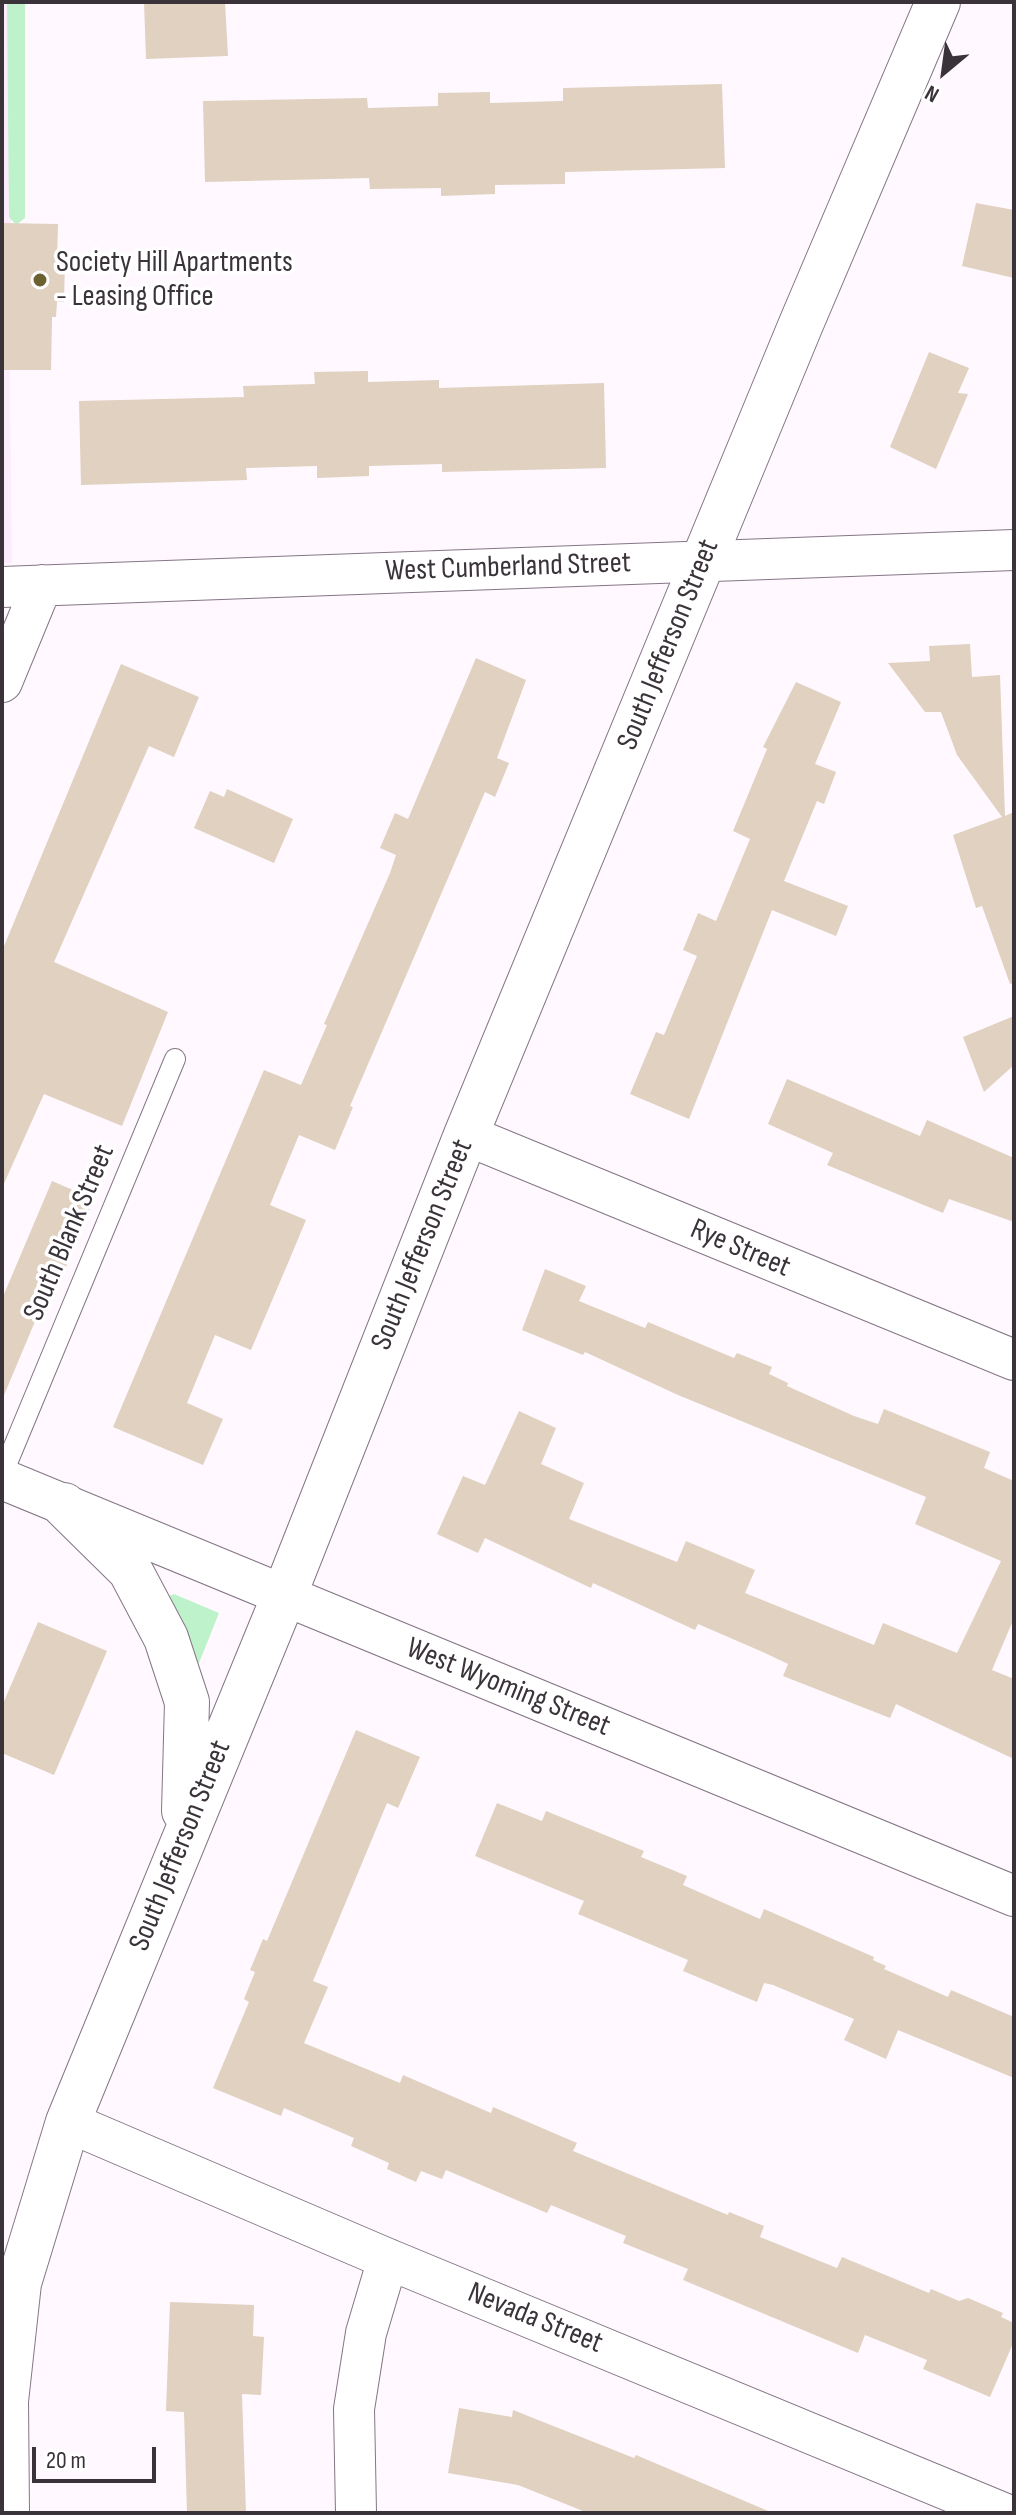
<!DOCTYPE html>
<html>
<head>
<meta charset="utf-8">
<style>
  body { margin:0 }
  #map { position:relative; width:1016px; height:2515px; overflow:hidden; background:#fff8ff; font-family:"Sofia Sans Condensed",sans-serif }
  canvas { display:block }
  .frame { position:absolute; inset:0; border:4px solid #3a333a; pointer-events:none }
  .north { position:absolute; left:904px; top:32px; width:80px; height:80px; -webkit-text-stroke:6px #fff; paint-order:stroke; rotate:209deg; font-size:22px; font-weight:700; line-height:32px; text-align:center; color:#3a333a }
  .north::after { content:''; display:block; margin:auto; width:28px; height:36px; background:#3a333a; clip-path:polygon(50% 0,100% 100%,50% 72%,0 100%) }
  .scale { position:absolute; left:32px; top:2447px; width:124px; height:36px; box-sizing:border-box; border:4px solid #3a333a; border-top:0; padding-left:10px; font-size:24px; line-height:28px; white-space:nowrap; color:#3a333a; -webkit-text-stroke:6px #fff; paint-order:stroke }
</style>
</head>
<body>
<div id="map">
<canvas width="1016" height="2515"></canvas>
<div class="frame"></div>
<div class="north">N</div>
<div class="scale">20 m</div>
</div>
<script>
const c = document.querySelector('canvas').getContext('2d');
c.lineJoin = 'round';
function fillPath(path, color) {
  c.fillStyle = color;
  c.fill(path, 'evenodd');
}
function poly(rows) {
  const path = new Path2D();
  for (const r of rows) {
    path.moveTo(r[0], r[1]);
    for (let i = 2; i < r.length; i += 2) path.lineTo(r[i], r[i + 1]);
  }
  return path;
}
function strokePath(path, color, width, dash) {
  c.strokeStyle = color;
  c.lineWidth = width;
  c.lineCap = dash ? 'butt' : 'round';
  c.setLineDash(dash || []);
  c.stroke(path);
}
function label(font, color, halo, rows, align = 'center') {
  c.font = font + ' "Sofia Sans Condensed",sans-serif';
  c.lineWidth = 7;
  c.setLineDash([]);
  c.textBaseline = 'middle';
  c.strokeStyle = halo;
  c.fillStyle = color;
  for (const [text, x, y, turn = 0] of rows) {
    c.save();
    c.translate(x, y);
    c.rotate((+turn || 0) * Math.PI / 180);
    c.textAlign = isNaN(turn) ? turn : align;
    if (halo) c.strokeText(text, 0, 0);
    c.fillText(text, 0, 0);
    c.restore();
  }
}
const built = poly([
  [2,2,16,2,9,312,12,563,2,564]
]);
const green = poly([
  [7,2,25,2,25,218,16,225,9,217],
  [174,1594,219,1613,199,1663,194,1661,169,1596]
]);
const building = poly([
  [144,2,225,2,228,56,146,59],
  [722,84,725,168,565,172,565,184,495,185,495,194,441,196,441,188,370,189,369,178,205,182,203,101,367,98,368,108,438,106,438,93,490,92,490,103,563,101,563,88],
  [976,203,1014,210,1014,278,962,266],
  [2,223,58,224,57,258,65,258,64,302,57,302,56,317,52,317,51,370,2,370],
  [929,352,969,368,958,393,968,394,936,469,890,447],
  [368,371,368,382,439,380,439,388,604,383,606,468,442,472,442,464,369,466,369,476,317,478,317,466,246,468,247,480,81,485,79,401,244,397,243,386,315,384,314,372],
  [970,644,972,677,1000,675,1005,816,1014,812,1014,983,1010,984,982,906,976,908,953,835,1002,817,957,755,941,712,925,712,888,663,930,661,929,646],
  [476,658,526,680,497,758,509,763,495,797,485,792,350,1106,353,1107,335,1150,299,1135,270,1205,306,1220,288,1263,251,1350,215,1335,187,1403,223,1419,203,1465,113,1427,264,1070,301,1085,327,1025,324,1024,390,873,396,855,380,848,395,813,408,819],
  [121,664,199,697,174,757,149,746,54,962,168,1012,122,1126,44,1094,2,1188,2,951],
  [796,682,841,702,815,764,836,772,824,804,817,801,784,881,848,906,836,936,772,910,689,1119,630,1094,656,1032,664,1035,697,956,683,950,698,913,716,921,750,839,733,831,767,749,763,747],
  [227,789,293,819,274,863,194,828,210,791,224,797],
  [1014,1016,1014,1065,984,1092,963,1037],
  [787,1079,920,1136,927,1120,1014,1158,1014,1222,949,1199,943,1213,827,1165,833,1153,768,1124],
  [52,1181,94,1199,64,1272,57,1269,2,1400,2,1299],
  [545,1269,586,1286,579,1301,645,1328,648,1322,734,1358,737,1353,772,1367,769,1374,788,1383,787,1386,854,1416,878,1424,884,1409,990,1452,984,1468,1014,1481,1014,1618,992,1670,1014,1679,1014,1759,896,1704,890,1718,783,1676,788,1664,765,1653,698,1624,695,1630,593,1583,591,1588,485,1538,478,1553,437,1534,463,1476,485,1485,519,1411,556,1428,541,1464,584,1483,569,1519,677,1562,686,1541,755,1570,745,1593,874,1645,883,1623,957,1653,1001,1561,915,1524,926,1497,678,1395,585,1352,583,1355,522,1330],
  [38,1622,107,1651,54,1775,2,1753,2,1706],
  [356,1730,420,1757,398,1808,387,1803,313,1981,328,1987,304,2043,400,2083,403,2075,491,2113,493,2107,577,2143,573,2151,728,2215,729,2212,764,2226,760,2237,837,2268,842,2257,929,2293,931,2289,959,2301,968,2298,1003,2313,1001,2317,1014,2323,1014,2341,990,2397,923,2369,927,2360,865,2335,858,2353,683,2280,688,2269,623,2243,626,2236,551,2205,547,2213,446,2170,442,2179,421,2171,416,2182,387,2169,389,2163,351,2146,354,2138,284,2108,281,2116,213,2088,249,2002,244,1999,255,1972,250,1970,263,1939,267,1941],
  [497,1803,542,1821,546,1811,644,1851,641,1857,687,1876,683,1885,760,1919,764,1909,874,1957,873,1960,886,1966,884,1969,948,1997,951,1990,1014,2017,1014,2078,898,2030,886,2059,844,2040,854,2019,773,1985,764,1983,757,2002,683,1971,688,1960,578,1914,584,1901,475,1856],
  [170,2302,254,2305,253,2336,264,2337,261,2395,242,2394,246,2513,187,2513,184,2412,166,2411],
  [459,2408,512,2417,513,2410,634,2458,636,2455,773,2513,588,2513,518,2485,448,2473]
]);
const lane = poly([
  [2,1475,175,1059]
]);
const street = poly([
  [2,587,1014,550],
  [2,682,42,585],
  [466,1135,1014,1360],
  [2,1479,1014,1896],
  [68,2122,388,2259,1003,2513],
  [356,2513,354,2409,366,2333,388,2259]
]);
const secondary = poly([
  [64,1505,130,1570,166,1638,187,1702,184,1811],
  [7,2513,6,2401,19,2283,68,2122,284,1596,466,1135,801,324,938,2]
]);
const markers = [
  [40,280,8,"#6c622f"]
];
const poiNames = [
  ["Society Hill Apartments",56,263],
  ["- Leasing Office",56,297]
];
const streetNames = [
  ["West Cumberland Street",508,568,-2],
  ["South Jefferson Street",669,645,-68],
  ["South Blank Street",70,1233,-67],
  ["South Jefferson Street",423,1245,-68],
  ["Rye Street",740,1249,23],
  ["West Wyoming Street",508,1688,22],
  ["South Jefferson Street",181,1846,-68],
  ["Nevada Street",535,2319,22]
];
fillPath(built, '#fdecfe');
fillPath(green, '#bef2cb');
fillPath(building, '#e0d1c0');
strokePath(lane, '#847685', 22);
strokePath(street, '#847685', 42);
strokePath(secondary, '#847685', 46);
strokePath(lane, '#fff', 20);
strokePath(street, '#fff', 40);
strokePath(secondary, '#fff', 44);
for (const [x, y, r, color] of markers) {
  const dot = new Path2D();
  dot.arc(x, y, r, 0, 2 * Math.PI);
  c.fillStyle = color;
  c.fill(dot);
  strokePath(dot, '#fff', 3);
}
label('30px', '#3a333a', '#fff', poiNames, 'left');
label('30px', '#3a333a', '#fff', streetNames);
</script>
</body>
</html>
